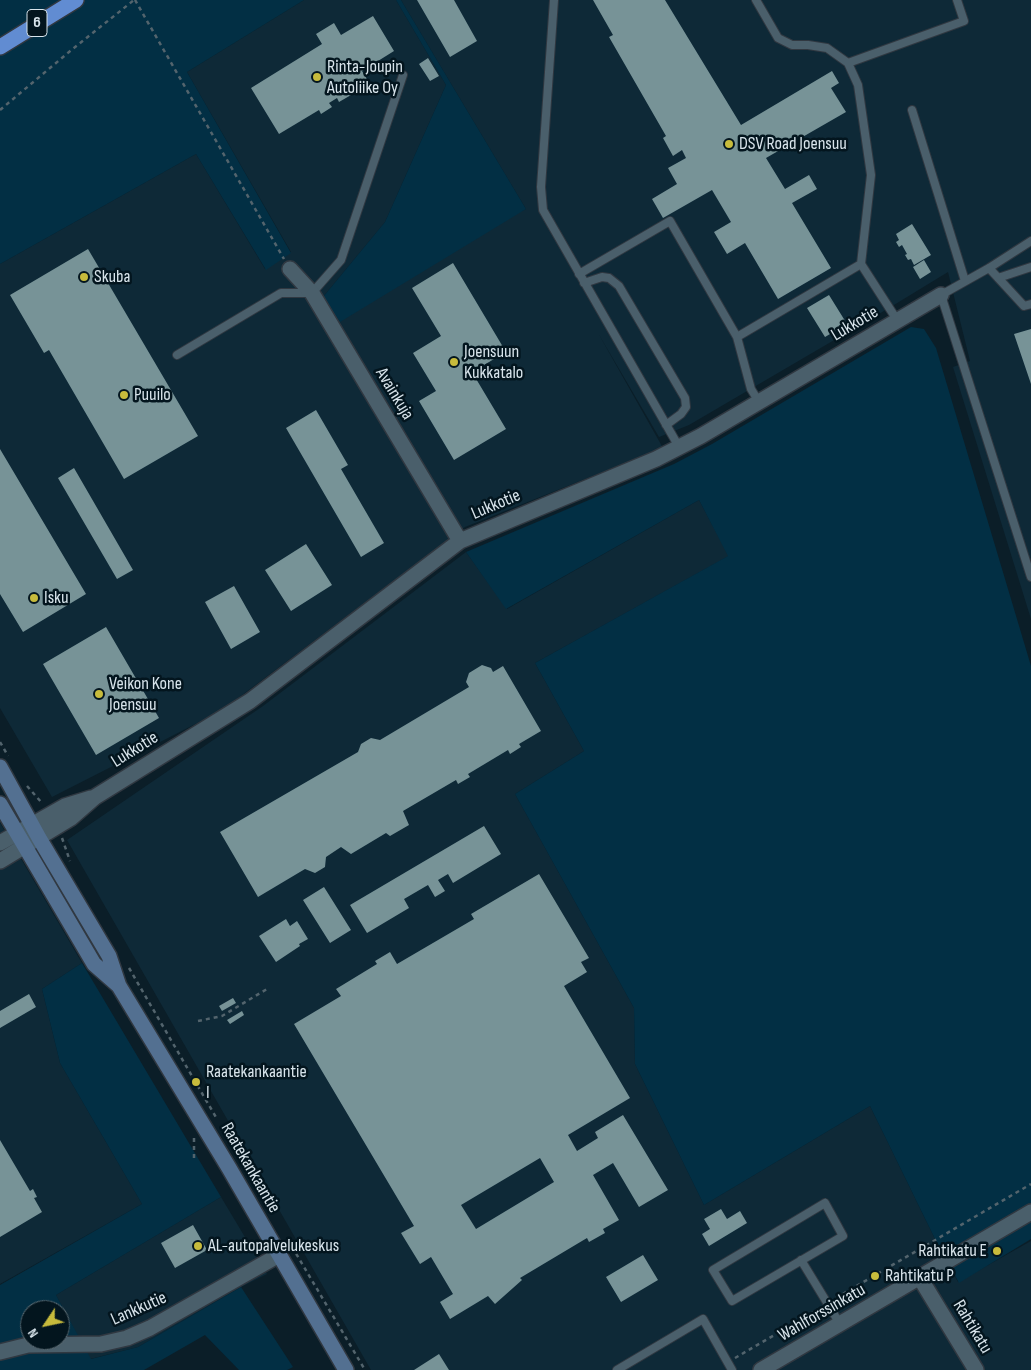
<!DOCTYPE html>
<html>
<head>
<meta charset="utf-8">
<style>
  body { margin:0 }
  #map { position:relative; width:1031px; height:1370px; overflow:hidden; background:#0b1e28; font-family:"Sofia Sans Condensed",sans-serif }
  canvas { display:block }
  .north { position:absolute; left:20px; top:1300px; width:50px; height:50px; box-sizing:border-box; background:#03151e; border:1px solid #586870; border-radius:50%; rotate:236deg; font-size:14px; font-weight:700; line-height:20px; text-align:center; color:#d8e4eb }
  .north::after { content:''; display:block; margin:auto; width:18px; height:22px; background:#c7bb3c; clip-path:polygon(50% 0,100% 100%,50% 72%,0 100%) }
</style>
</head>
<body>
<div id="map">
<canvas width="1031" height="1370"></canvas>
<div class="north">N</div>
</div>
<script>
const c = document.querySelector('canvas').getContext('2d');
c.lineJoin = 'round';
function fillPath(path, color) {
  c.fillStyle = color;
  c.fill(path, 'evenodd');
}
function poly(rows) {
  const path = new Path2D();
  for (const r of rows) {
    path.moveTo(r[0], r[1]);
    for (let i = 2; i < r.length; i += 2) path.lineTo(r[i], r[i + 1]);
  }
  return path;
}
function strokePath(path, color, width, dash) {
  c.strokeStyle = color;
  c.lineWidth = width;
  c.lineCap = dash ? 'butt' : 'round';
  c.setLineDash(dash || []);
  c.stroke(path);
}
function label(font, color, halo, rows, align = 'center') {
  c.font = font + ' "Sofia Sans Condensed",sans-serif';
  c.lineWidth = 5;
  c.setLineDash([]);
  c.textBaseline = 'middle';
  c.strokeStyle = halo;
  c.fillStyle = color;
  for (const [text, x, y, turn = 0] of rows) {
    c.save();
    c.translate(x, y);
    c.rotate((+turn || 0) * Math.PI / 180);
    c.textAlign = isNaN(turn) ? turn : align;
    if (halo) c.strokeText(text, 0, 0);
    c.fillText(text, 0, 0);
    c.restore();
  }
}
const built = poly([
  [304,0,396,0,446,85,385,222,323,297,526,209,401,0,1031,0,1031,619,953,367,970,361,948,272,889,308,689,425,659,437,598,333,663,448,465,527,221,711,52,797,0,708,0,264,196,154,265,269,291,252,187,72],
  [699,500,729,556,535,663,584,751,515,794,634,1008,635,1064,704,1205,870,1106,934,1237,958,1282,1031,1241,1031,1370,371,1370,67,840,263,706,466,552,507,609],
  [0,823,82,963,42,989,60,1063,142,1204,0,1284],
  [221,1197,267,1274,241,1287,138,1347,90,1359,56,1295]
]);
const green = poly([
  [0,0,304,0,187,72,291,253,266,270,196,154,0,264],
  [396,0,401,0,526,209,340,322,323,297,385,222,446,85],
  [911,327,924,329,936,348,1031,666,1031,1239,959,1283,934,1237,870,1106,704,1205,635,1064,634,1008,515,794,584,751,535,663,728,556,699,500,506,609,466,552,674,464,712,444],
  [82,963,221,1197,56,1295,91,1359,138,1347,241,1287,293,1367,287,1370,239,1370,205,1335,144,1370,0,1370,0,1285,142,1204,60,1063,42,989],
  [30,1310,60,1310,60,1340,30,1340]
]);
const building = poly([
  [417,0,454,0,477,41,450,57],
  [593,0,665,0,741,125,832,71,839,83,831,88,846,112,766,158,785,189,809,175,817,189,792,203,831,268,778,299,745,243,727,254,714,232,731,222,712,190,663,218,652,199,677,184,668,168,686,158,682,150,673,156,663,138,666,136,609,37,613,35],
  [373,16,394,51,362,71,370,84,339,102,337,98,329,103,332,107,321,114,319,110,279,134,251,88,322,44,316,34,334,23,341,35],
  [428,58,439,76,430,81,419,64],
  [912,224,931,255,914,265,911,259,908,260,905,255,907,254,902,245,899,247,896,242,899,240,896,234],
  [88,249,198,436,124,479,49,350,44,353,10,295],
  [924,260,931,272,920,279,913,267],
  [453,263,506,352,472,372,506,429,454,460,419,401,436,391,413,353,441,336,412,288],
  [829,295,847,324,825,337,807,308],
  [1031,329,1031,384,1014,334],
  [316,410,348,465,341,469,384,543,361,557,286,428],
  [0,449,86,594,23,632,0,594],
  [74,468,133,570,117,579,58,478],
  [306,544,332,585,291,611,265,570],
  [234,586,260,632,231,649,205,602],
  [106,627,159,718,96,755,43,664],
  [482,665,491,668,493,672,503,666,541,731,519,744,521,747,510,754,508,750,468,774,470,777,458,784,456,780,403,811,409,825,390,836,386,833,351,854,341,847,326,857,325,867,315,873,305,869,258,897,220,832,358,752,361,744,371,738,380,740,469,687,466,682,469,673],
  [484,826,501,854,453,883,448,874,438,880,445,891,435,897,428,885,404,899,409,908,367,933,350,905],
  [539,874,589,958,581,962,587,972,564,986,630,1098,568,1135,577,1151,598,1138,595,1132,623,1115,668,1190,639,1207,613,1163,593,1175,619,1220,603,1229,605,1233,589,1242,587,1238,520,1278,522,1280,495,1304,488,1296,450,1319,440,1302,453,1294,431,1257,420,1264,401,1233,414,1226,294,1024,341,996,336,989,377,964,375,961,390,952,397,964,474,919,471,914],
  [540,1158,554,1182,476,1229,461,1205],
  [324,887,351,930,330,943,303,900],
  [286,919,290,926,297,921,308,939,299,944,300,946,276,962,259,936],
  [29,994,36,1007,0,1028,0,1011],
  [233,998,236,1003,222,1011,219,1006],
  [242,1011,244,1015,230,1024,227,1020],
  [0,1140,30,1191,33,1189,37,1197,34,1198,42,1212,0,1237],
  [721,1209,727,1219,740,1211,747,1223,709,1246,702,1234,710,1229,704,1219],
  [193,1225,207,1250,175,1268,161,1243],
  [643,1255,658,1280,621,1302,606,1277],
  [439,1354,449,1370,414,1370]
]);
const path = poly([
  [135,0,284,259],
  [0,110,69,52,134,0],
  [0,742,8,756],
  [27,786,42,803],
  [62,838,70,861],
  [129,968,217,1119],
  [198,1021,222,1016,267,989],
  [194,1138,194,1161],
  [288,1240,365,1370],
  [836,1298,1031,1184],
  [735,1358,819,1309]
]);
const service = poly([
  [554,0,541,187,543,210,679,447],
  [756,0,778,38,792,45,808,45,827,48,848,63,858,85,871,175,861,264,897,320],
  [848,63,964,21,957,0],
  [912,110,965,281],
  [1031,241,989,268,941,295,1031,577],
  [989,268,1024,306,1031,304],
  [579,274,670,221,737,337,861,264],
  [998,278,1031,267],
  [584,283,602,277,609,278,619,286,685,398,686,407,681,414,666,425],
  [737,337,751,389,759,402],
  [177,355,281,293,312,293,341,260,403,75],
  [825,1203,843,1236,732,1301,713,1270,825,1203],
  [801,1260,840,1324],
  [617,1370,703,1319,732,1370]
]);
const minor = poly([
  [290,269,312,293,460,541],
  [0,843,65,806,91,798],
  [0,861,71,818,95,797,250,701,460,541,656,459,701,436,941,295],
  [920,1278,976,1370],
  [0,1352,28,1345,101,1344,127,1338,150,1328,279,1255]
]);
const tertiary = poly([
  [761,1370,1031,1212]
]);
const secondary = poly([
  [0,767,39,838,109,956,119,986,229,1168,346,1370],
  [0,804,94,964,118,985]
]);
const trunk = poly([
  [0,47,76,0]
]);
const markers = [
  [317,77,5,"#c7bb3c"],
  [729,144,5,"#c7bb3c"],
  [84,277,5,"#c7bb3c"],
  [454,362,5,"#c7bb3c"],
  [124,395,5,"#c7bb3c"],
  [34,598,5,"#c7bb3c"],
  [99,694,5,"#c7bb3c"],
  [196,1082,5,"#c7bb3c"],
  [198,1246,5,"#c7bb3c"],
  [997,1251,5,"#c7bb3c"],
  [875,1276,5,"#c7bb3c"]
];
const shields = [
  [37,23,20]
];
const shieldNames = [
  ["6",37,23]
];
const poiNames = [
  ["Rinta-Joupin",327,67],
  ["Autoliike Oy",327,88],
  ["DSV Road Joensuu",739,144],
  ["Skuba",94,277],
  ["Joensuun",464,352],
  ["Kukkatalo",464,373],
  ["Puuilo",134,395],
  ["Isku",44,598],
  ["Veikon Kone",109,684],
  ["Joensuu",109,705],
  ["Raatekankaantie",206,1072],
  ["I",206,1093],
  ["AL-autopalvelukeskus",208,1246],
  ["Rahtikatu E",987,1251,"right"],
  ["Rahtikatu P",885,1276]
];
const streetNames = [
  ["Lukkotie",855,324,-31],
  ["Avainkuja",394,394,59],
  ["Lukkotie",496,505,-23],
  ["Lukkotie",135,750,-32],
  ["Raatekankaantie",250,1168,60],
  ["Lankkutie",139,1309,-24],
  ["Wahlforssinkatu",822,1313,-30],
  ["Rahtikatu",972,1327,59]
];
fillPath(built, '#0e2937');
fillPath(green, '#022f44');
fillPath(building, '#779397');
strokePath(service, '#303841', 10);
strokePath(minor, '#303841', 18);
strokePath(tertiary, '#303841', 18);
strokePath(secondary, '#303841', 18);
strokePath(trunk, '#303841', 18);
strokePath(path, '#53646d', 2.5, [4, 4]);
strokePath(service, '#4a5f6b', 8);
strokePath(minor, '#4a5f6b', 15);
strokePath(tertiary, '#4a5f6b', 15);
strokePath(secondary, '#537091', 15);
strokePath(trunk, '#618cd2', 15);
for (const [x, y, r, color] of markers) {
  const dot = new Path2D();
  dot.arc(x, y, r, 0, 2 * Math.PI);
  c.fillStyle = color;
  c.fill(dot);
  strokePath(dot, '#03151e', 2);
}
for (const [x, y, w] of shields) {
  const box = new Path2D();
  box.roundRect(x - w / 2, y - 13.5, w, 27, 4);
  c.fillStyle = '#03151e';
  c.fill(box);
  strokePath(box, '#d8e4eb', 1);
}
label('bold 16px', '#d8e4eb', null, shieldNames);
label('18px', '#d8e4eb', '#03151e', poiNames, 'left');
label('18px', '#d8e4eb', '#03151e', streetNames);
</script>
</body>
</html>
